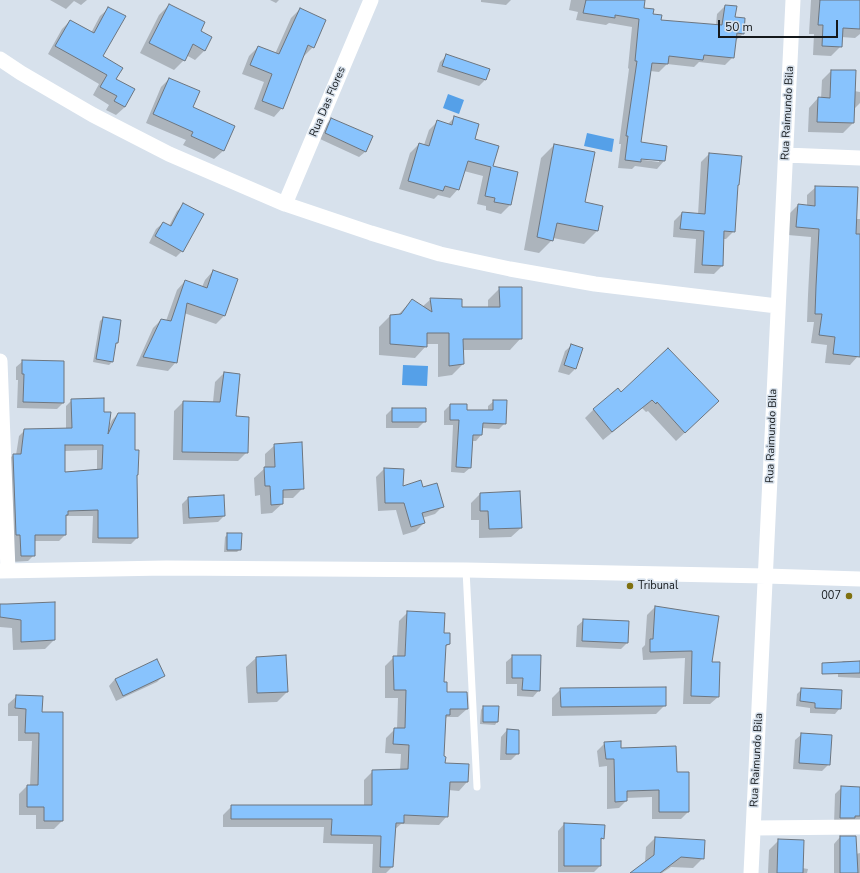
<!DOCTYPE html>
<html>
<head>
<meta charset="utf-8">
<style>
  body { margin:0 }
  #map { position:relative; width:860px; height:873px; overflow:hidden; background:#d7e1ec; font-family:"Nunito Sans",sans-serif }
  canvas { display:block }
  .scale { position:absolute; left:718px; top:20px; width:120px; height:18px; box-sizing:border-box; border:2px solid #14181b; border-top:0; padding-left:5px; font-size:12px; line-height:14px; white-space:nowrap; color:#14181b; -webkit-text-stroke:3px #d7e1ec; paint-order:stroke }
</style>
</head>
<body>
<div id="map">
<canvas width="860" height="873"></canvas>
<div class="scale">50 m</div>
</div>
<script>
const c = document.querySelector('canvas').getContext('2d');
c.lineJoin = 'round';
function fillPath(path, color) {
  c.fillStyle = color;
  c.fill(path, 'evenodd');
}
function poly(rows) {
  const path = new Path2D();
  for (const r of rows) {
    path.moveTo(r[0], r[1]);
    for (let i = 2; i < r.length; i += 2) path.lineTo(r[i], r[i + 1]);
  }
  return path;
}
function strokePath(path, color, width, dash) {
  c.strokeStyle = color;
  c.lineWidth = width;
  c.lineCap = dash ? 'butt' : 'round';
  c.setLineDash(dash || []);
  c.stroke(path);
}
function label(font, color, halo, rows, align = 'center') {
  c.font = font + ' "Nunito Sans",sans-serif';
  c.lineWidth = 3;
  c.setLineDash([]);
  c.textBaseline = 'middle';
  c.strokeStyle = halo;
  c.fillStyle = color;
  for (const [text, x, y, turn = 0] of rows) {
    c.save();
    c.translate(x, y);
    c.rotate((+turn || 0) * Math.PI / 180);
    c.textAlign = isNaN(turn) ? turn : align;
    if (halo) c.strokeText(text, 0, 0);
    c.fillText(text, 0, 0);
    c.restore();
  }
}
const water = poly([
  [448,94,464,100,459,114,443,108],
  [587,133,614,139,612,152,584,146],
  [403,365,428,366,427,386,402,385]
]);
const shadow = poly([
  [50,0,87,0,81,5,74,1,66,9],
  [270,0,279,0,276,3],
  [481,0,511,0,506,5,481,2],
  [571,0,644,0,643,9,660,21,716,25,717,14,725,6,734,18,743,34,735,41,733,57,725,65,699,62,694,67,667,64,659,72,650,71,640,143,664,161,657,169,635,166,632,169,618,168,621,144,619,144,629,69,628,68,632,27,609,23,606,25,576,20,578,12,569,10],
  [636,157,659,160,659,162,636,159],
  [811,0,860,0,860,34,855,38,841,37,841,46,831,56,813,55,814,34,809,34],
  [169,5,199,31,205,50,195,60,186,55,184,60,174,70,140,53,159,15],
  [109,8,101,57,115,80,125,107,116,115,106,110,109,105,93,95,99,84,48,54,62,29,70,21,91,33,100,16],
  [300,9,313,47,304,56,303,55,282,108,274,117,254,109,264,82,242,74,249,56,258,47,275,54,291,18],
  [446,56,489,70,485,80,479,86,437,72,440,62],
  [831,71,854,91,860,92,860,103,854,109,853,123,843,133,808,132,809,108,818,98,821,99,822,80],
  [169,79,192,107,234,126,223,151,214,159,183,145,186,140,146,123,161,87],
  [454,118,492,167,517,172,510,205,501,214,486,210,486,206,477,204,483,176,464,171,458,189,450,198,438,195,434,199,399,189,410,153,419,144,424,145,429,130,437,122,447,125],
  [331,119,365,152,359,157,320,139,326,125],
  [554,145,584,203,602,206,597,231,584,244,553,238,552,240,539,253,524,250,541,158],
  [709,154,738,185,736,187,734,231,726,239,723,239,722,266,714,274,694,273,696,239,673,237,674,221,682,213,698,215,701,162],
  [816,187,856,219,860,219,860,340,858,356,850,365,825,363,827,345,811,343,814,322,807,322,808,295,811,237,788,235,790,213,798,205,807,206,807,195],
  [183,205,182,251,176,257,149,243,156,229,163,223,169,226,177,211],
  [213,271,224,316,216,324,184,313,176,362,168,371,136,366,153,328,161,320,166,321,177,290,185,281,202,287,205,280],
  [500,288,521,338,510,350,463,350,463,364,452,375,438,377,438,344,426,344,426,346,415,358,379,355,379,327,390,316,398,315,412,300,422,307,431,299,461,308,488,308,488,300],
  [103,318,117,343,114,346,112,362,109,365,93,362,100,321],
  [572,345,575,369,569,375,558,372,565,351],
  [23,361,63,403,57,409,17,408,18,380,16,380,16,367],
  [224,373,234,417,247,452,238,461,173,460,174,411,183,402,213,402,215,382],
  [621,393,709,410,676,441,648,411,646,412,642,408,603,440,585,418,594,409],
  [72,400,103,413,108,428,112,420,118,414,134,451,137,474,137,538,131,544,92,543,93,516,65,516,65,535,59,541,34,541,34,555,28,561,11,562,7,461,13,455,16,455,19,436,25,430,66,429,66,406],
  [97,450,97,471,64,473,64,451],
  [494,401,505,423,499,429,482,428,481,435,476,441,472,441,470,468,464,473,451,472,453,425,444,425,444,411,450,405,466,411,488,411,488,406],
  [392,409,425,421,418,428,386,428,386,415],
  [275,445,303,488,293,498,282,498,282,504,272,513,261,514,260,495,255,496,254,478,265,468,265,454],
  [384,469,402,487,423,488,443,506,435,514,422,518,424,523,416,531,403,535,396,510,378,511,376,477],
  [480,494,521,528,511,537,479,538,479,520,471,520,471,503],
  [223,496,224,516,218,522,183,524,182,504,188,498],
  [228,534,240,549,237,552,224,552,225,537],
  [0,605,54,640,45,649,13,650,12,628,0,627],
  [655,607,718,617,711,663,718,697,710,704,683,704,685,658,643,660,642,648,645,645,647,615],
  [408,612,443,634,449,644,445,647,443,683,446,693,467,709,458,717,447,717,445,719,443,757,444,764,467,782,459,791,448,790,447,816,439,825,401,824,394,830,392,867,386,873,372,873,373,844,323,843,324,827,223,827,223,815,232,806,364,806,364,780,373,771,400,771,401,754,385,753,386,738,395,729,397,729,398,698,385,698,385,666,394,657,397,657,399,621],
  [584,620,627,643,621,649,576,647,577,626],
  [513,656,539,690,533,697,517,696,517,684,506,684,506,662],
  [256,658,287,692,277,702,248,703,246,667],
  [843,661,860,661,860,678,838,677,838,666],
  [163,676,157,682,116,701,109,686,115,679],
  [561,689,665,705,656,714,552,716,552,698],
  [802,689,840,708,835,714,810,713,810,708,796,706,797,694],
  [17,696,41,713,62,821,54,829,36,829,36,815,19,815,19,794,27,786,30,786,32,741,18,741,18,716,8,716,8,704],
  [483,707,497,722,495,725,480,724,481,710],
  [507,730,518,753,511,760,500,760,501,737],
  [802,734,829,764,822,771,793,769,795,740],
  [605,743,676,773,688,812,681,819,652,819,652,797,626,798,626,801,619,808,607,809,607,766,599,767,597,751],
  [842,787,860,788,860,823,834,824,835,794],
  [564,824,603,838,600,841,600,866,594,872,558,872,558,831],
  [840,837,856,854,860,853,860,873,834,873,834,844],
  [655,838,703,858,693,868,671,867,662,873,633,873,645,863,646,847],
  [779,840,802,868,808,869,807,873,768,873,769,850]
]);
const building = poly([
  [586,0,645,0,644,8,654,9,653,14,662,15,661,20,722,25,725,5,737,6,735,17,745,18,744,34,737,33,734,58,704,55,703,60,669,56,668,64,652,63,641,142,667,146,665,161,641,159,641,162,625,160,628,136,626,136,637,61,635,61,639,19,615,15,615,18,583,13,586,0],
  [820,0,860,0,860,29,843,28,842,47,822,46,823,25,818,25,820,0],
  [169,4,205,22,201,31,212,37,205,51,193,44,185,61,149,43,169,4],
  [108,7,126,16,103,56,123,68,116,79,135,89,125,107,114,101,117,96,100,87,107,75,55,46,70,20,94,33,108,7],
  [300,8,326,20,314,48,308,45,283,109,262,101,272,74,250,65,258,46,279,54,300,8],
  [446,54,490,69,486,80,442,66,446,54],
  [831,70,856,70,854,123,817,122,818,97,830,98,831,70],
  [169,78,200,91,193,107,235,126,224,151,191,136,193,132,153,114,169,78],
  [454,116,479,124,475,139,499,146,493,166,518,172,511,205,494,202,495,198,485,196,491,167,468,161,459,190,445,186,443,191,408,181,419,143,429,146,437,120,452,125,454,116],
  [331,118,373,136,366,152,325,133,331,118],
  [554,144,595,152,585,202,603,206,598,231,557,223,553,241,537,237,554,144],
  [709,153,742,156,739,185,738,185,735,232,724,231,723,266,702,265,704,231,680,229,682,212,705,214,709,153],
  [815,186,858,187,856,234,860,234,860,357,833,354,835,337,819,335,822,314,815,314,816,286,819,229,796,227,798,204,815,206,815,186],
  [183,203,204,214,183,252,155,236,163,222,171,226,183,203],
  [213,270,238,279,225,316,187,303,177,363,143,357,161,319,171,321,185,280,207,288,213,270],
  [499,287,522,287,522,339,463,339,464,364,449,366,449,333,427,333,427,347,390,344,390,315,401,314,412,299,432,312,430,298,462,299,462,307,500,307,499,287],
  [103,317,121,320,118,343,116,343,113,362,96,359,103,317],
  [571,344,583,348,576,369,564,365,571,344],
  [668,348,719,401,685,433,657,402,656,404,652,400,612,432,593,409,618,388,621,392,668,348],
  [22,360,64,361,64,403,23,402,24,374,22,374,22,360],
  [224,372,240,374,236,416,249,417,248,453,182,452,183,401,220,402,224,372],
  [104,398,104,412,111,412,108,434,118,413,135,413,135,450,139,450,138,475,137,475,138,538,98,538,98,510,68,511,68,515,66,515,66,535,35,535,35,556,21,556,20,535,16,535,13,454,21,454,24,429,72,428,71,399,104,398],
  [65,445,103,445,102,469,65,472,65,445],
  [493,400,507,400,506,424,483,423,482,435,473,435,471,468,456,467,459,420,450,420,450,404,467,404,467,410,493,410,493,400],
  [392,408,426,408,426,422,392,422,392,408],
  [302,442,304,489,283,490,283,504,271,505,270,486,265,486,264,467,275,467,274,444,302,442],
  [384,468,404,469,403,486,421,480,423,487,437,483,444,507,422,513,425,523,411,527,404,503,385,503,384,468],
  [520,491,522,528,489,529,488,511,480,511,480,493,520,491],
  [224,495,225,516,189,518,188,497,224,495],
  [227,533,242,533,241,550,227,550,227,533],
  [55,602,55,640,21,642,21,620,0,617,0,604,7,604,55,602],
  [655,606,719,616,712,662,720,662,719,697,691,696,692,651,650,652,650,639,653,639,655,606],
  [407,611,445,613,444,633,450,633,450,644,446,645,444,682,447,682,447,692,467,692,468,709,450,709,450,715,446,715,444,756,446,757,445,763,469,764,468,782,450,782,448,817,404,815,404,823,396,823,393,867,380,867,381,836,331,835,332,819,231,819,231,805,372,805,372,770,408,769,409,745,393,744,394,728,405,728,406,690,394,690,393,656,405,656,407,611],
  [583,619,629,621,628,643,582,641,583,619],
  [286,655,288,692,257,693,256,657,286,655],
  [512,655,541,655,540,691,522,690,523,678,512,678,512,655],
  [157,659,165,676,123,696,115,679,157,659],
  [860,661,860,673,822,674,822,663,860,661],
  [666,687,666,706,561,707,560,688,666,687],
  [801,688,842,690,841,709,815,708,815,703,800,701,801,688],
  [16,695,43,696,42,712,63,712,63,821,44,821,44,807,27,807,27,785,38,785,39,733,25,733,26,709,15,708,16,695],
  [483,706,499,706,498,722,483,722,483,706],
  [507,729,519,730,519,754,506,754,507,729],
  [801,733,832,735,830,765,799,763,801,733],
  [621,741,621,748,676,746,677,772,689,772,689,812,659,812,659,790,627,791,627,801,615,802,614,759,606,759,604,742,621,741],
  [841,786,860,787,860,816,855,816,855,818,840,818,841,786],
  [564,823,605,825,604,839,601,838,601,866,564,866,564,823],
  [840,836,856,836,858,873,840,873,840,836],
  [655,837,705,840,704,859,681,857,660,873,630,873,654,855,655,837],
  [778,839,804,840,803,873,777,873,778,839]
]);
const lane = poly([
  [466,570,477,787]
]);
const street = poly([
  [0,59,21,73,93,115,169,154,285,204,371,233,440,254,510,269,595,284,777,306],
  [786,155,860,158],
  [285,204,371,0],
  [0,361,8,571],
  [0,571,166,568,466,570,766,576,860,579],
  [754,828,860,827],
  [751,873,793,0]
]);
const markers = [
  [630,586,4,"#7f700f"],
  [849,596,4,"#7f700f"]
];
const streetNames = [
  ["Rua Das Flores",328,102,-67],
  ["Rua Raimundo Bila",788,113,-87],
  ["Rua Raimundo Bila",772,436,-88],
  ["Rua Raimundo Bila",757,760,-87]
];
const poiNames = [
  ["Tribunal",638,586],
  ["007",841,596,"right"]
];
fillPath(water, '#55a0e8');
fillPath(shadow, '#0003');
fillPath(building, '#88c3fd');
strokePath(building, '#6c757f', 1);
strokePath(lane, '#fff', 7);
strokePath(street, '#fff', 15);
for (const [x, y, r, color] of markers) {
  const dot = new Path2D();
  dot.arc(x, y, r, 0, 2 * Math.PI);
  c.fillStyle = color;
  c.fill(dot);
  strokePath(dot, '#d7e1ec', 1.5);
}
label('11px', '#14181b', '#d7e1ec', streetNames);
label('11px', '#14181b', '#d7e1ec', poiNames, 'left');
</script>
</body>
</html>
